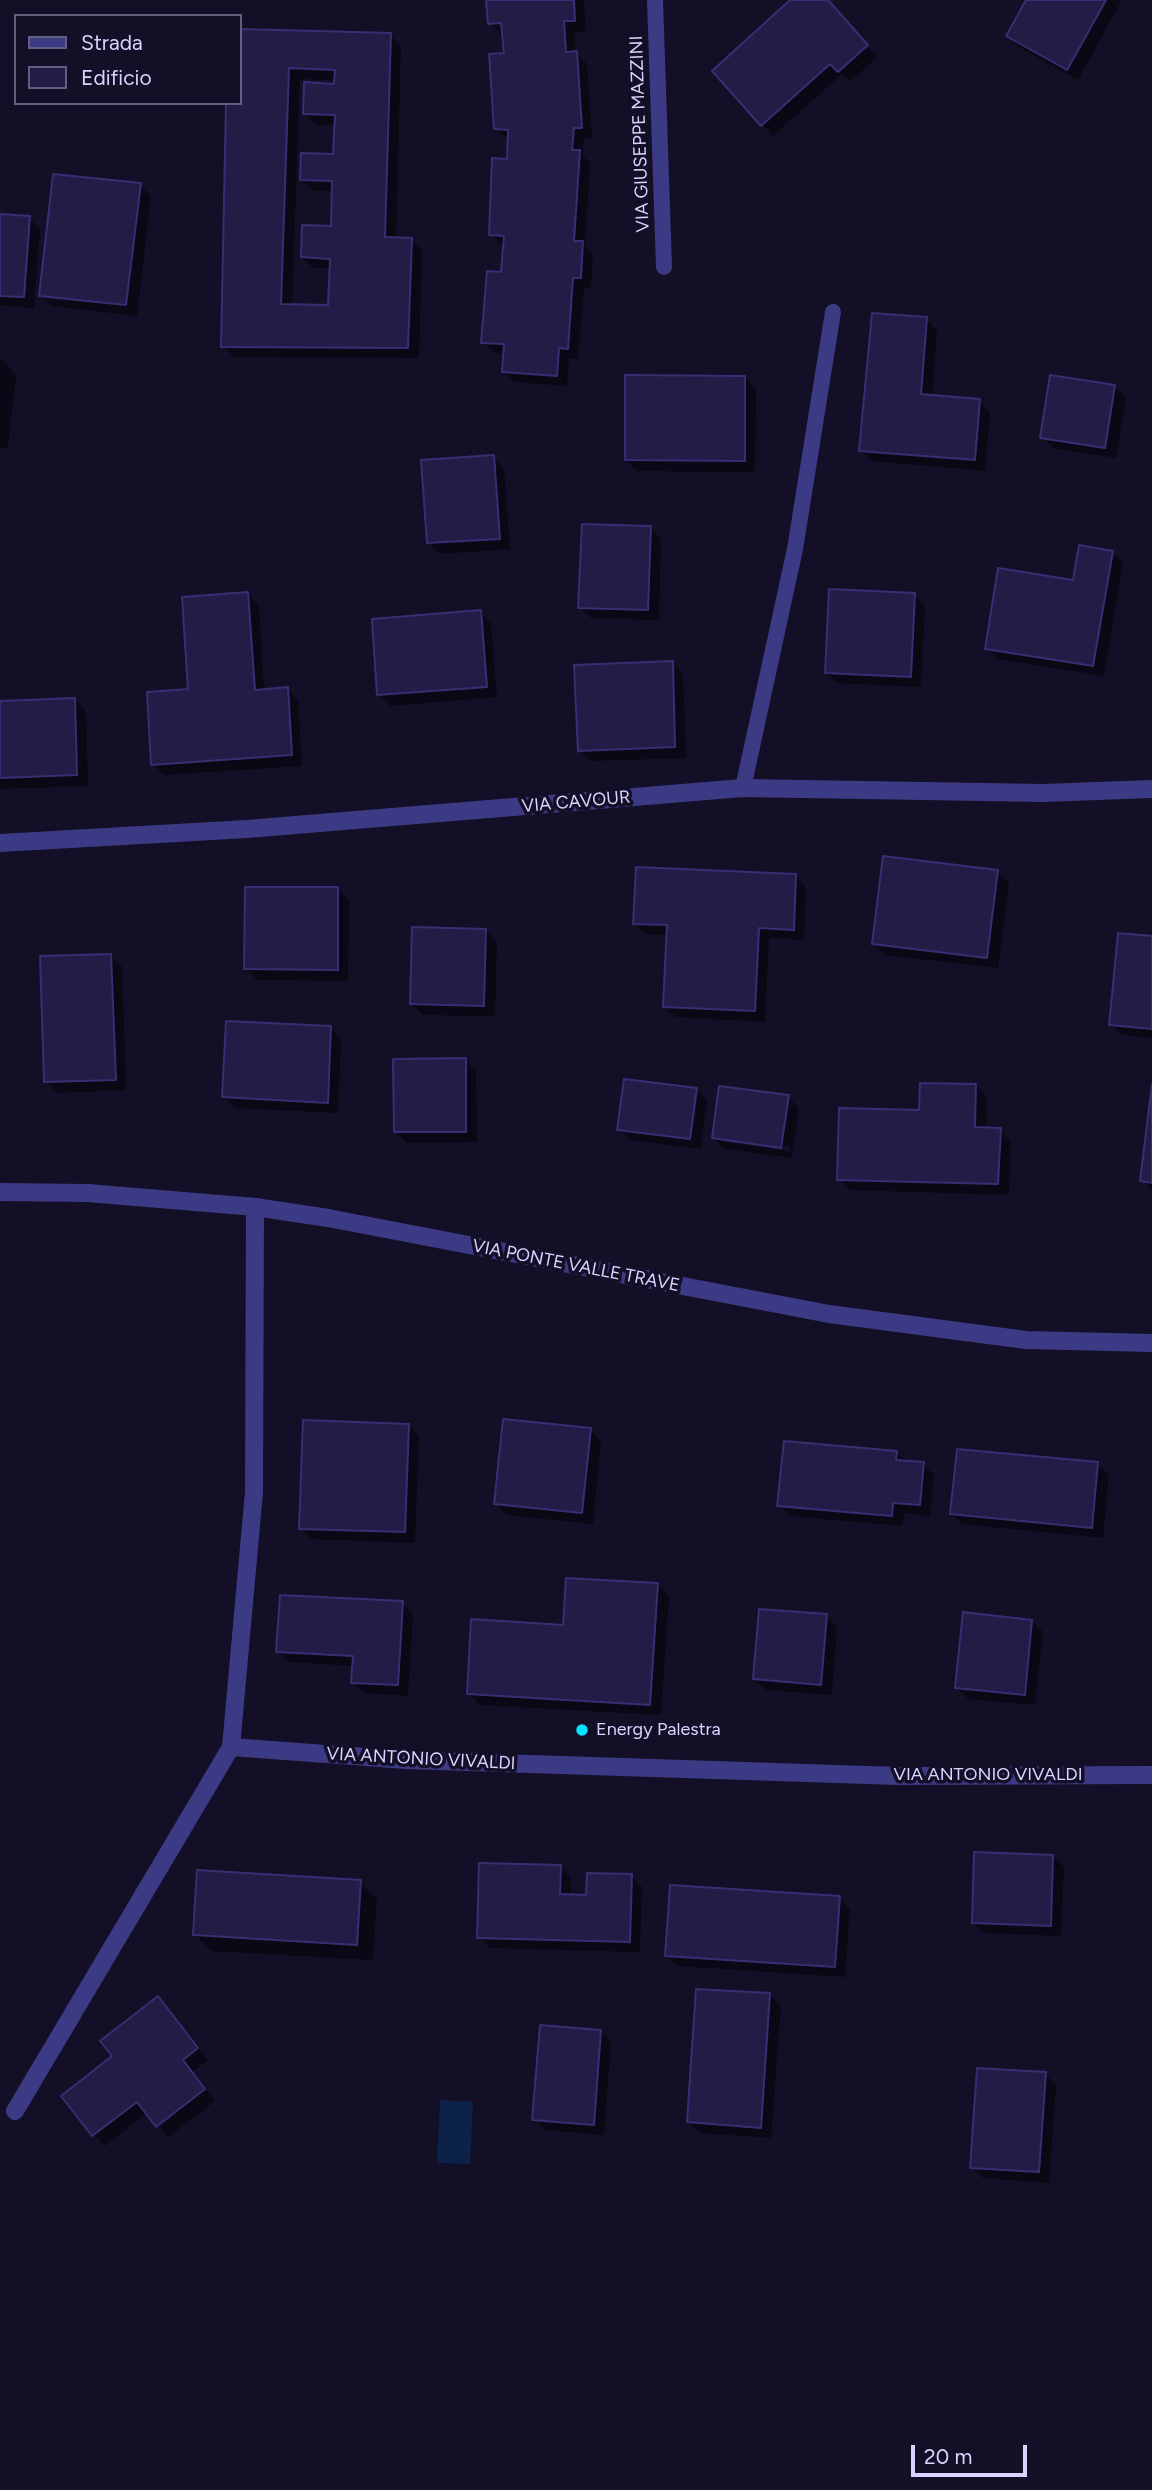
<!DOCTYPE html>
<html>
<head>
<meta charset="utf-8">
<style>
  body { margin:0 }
  #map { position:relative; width:1152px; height:2490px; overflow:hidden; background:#130f26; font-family:Figtree,sans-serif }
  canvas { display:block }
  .legend { position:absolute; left:14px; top:14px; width:228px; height:91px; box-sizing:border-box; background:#130f26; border:2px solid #625e7d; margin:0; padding:9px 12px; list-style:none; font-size:21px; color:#d9d4ff }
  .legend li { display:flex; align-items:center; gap:14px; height:35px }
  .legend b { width:35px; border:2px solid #625e7d }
  .scale { position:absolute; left:911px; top:2445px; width:116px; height:32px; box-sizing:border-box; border:4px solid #d9d4ff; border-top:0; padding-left:9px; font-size:21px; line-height:24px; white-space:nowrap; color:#d9d4ff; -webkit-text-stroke:5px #130f26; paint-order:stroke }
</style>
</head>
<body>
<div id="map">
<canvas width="1152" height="2490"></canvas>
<ul class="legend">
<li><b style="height:9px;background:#3d3a85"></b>Strada</li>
<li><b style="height:19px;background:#241b47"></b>Edificio</li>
</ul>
<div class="scale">20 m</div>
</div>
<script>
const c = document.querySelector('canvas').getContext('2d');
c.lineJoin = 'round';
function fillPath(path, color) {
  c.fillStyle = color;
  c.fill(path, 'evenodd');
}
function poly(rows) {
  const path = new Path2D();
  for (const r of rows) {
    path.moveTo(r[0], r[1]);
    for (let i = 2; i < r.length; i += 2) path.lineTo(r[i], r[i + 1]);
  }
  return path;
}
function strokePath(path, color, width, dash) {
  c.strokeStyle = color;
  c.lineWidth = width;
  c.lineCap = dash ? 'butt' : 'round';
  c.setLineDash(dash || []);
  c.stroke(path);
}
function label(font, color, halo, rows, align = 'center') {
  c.font = font + ' Figtree,sans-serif';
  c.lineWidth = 7;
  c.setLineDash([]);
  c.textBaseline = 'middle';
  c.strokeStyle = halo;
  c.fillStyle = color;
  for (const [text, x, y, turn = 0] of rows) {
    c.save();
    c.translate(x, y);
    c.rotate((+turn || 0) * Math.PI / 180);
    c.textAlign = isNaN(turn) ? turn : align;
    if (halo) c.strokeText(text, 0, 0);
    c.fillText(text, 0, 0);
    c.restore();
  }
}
const water = poly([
  [440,2100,473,2102,470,2164,437,2163]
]);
const shadow = poly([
  [488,0,584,0,586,31,574,32,576,53,587,64,592,138,584,139,583,156,590,163,585,245,593,254,591,288,584,288,578,359,569,358,567,386,514,382,503,371,505,354,494,353,483,342,502,274,505,245,502,245,491,234,508,161,509,140,496,129,505,55,504,34,501,34,490,23],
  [793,0,827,0,877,57,850,82,842,74,773,136,714,71],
  [1028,0,1122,0,1078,80,1019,47,1008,36],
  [240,31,390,35,401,46,396,239,411,239,422,250,419,358,234,357,223,346,240,103],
  [300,79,336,80,336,85,305,114,316,125,336,125,335,156,302,180,313,191,334,191,332,228,302,257,313,268,332,268,330,307,292,306],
  [140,185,151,196,137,316,52,306,40,295],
  [0,216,29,218,40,229,34,308,0,305],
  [926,319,937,330,932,397,979,401,990,412,985,471,872,461,861,450],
  [0,358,16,375,8,448,0,447],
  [744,378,756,389,755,472,637,471,626,460],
  [1115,387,1126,398,1116,458,1053,448,1042,437],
  [493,457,504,468,510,549,440,554,429,543],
  [650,528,661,539,659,620,591,618,580,607],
  [1112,552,1123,563,1104,676,998,659,987,648],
  [248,594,259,605,264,691,287,689,298,700,302,766,164,775,153,764,190,690],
  [914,595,925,606,921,687,837,683,826,672],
  [480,612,491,623,497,697,390,706,379,695],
  [672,663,683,674,686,758,590,761,579,750],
  [75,700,86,711,88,786,0,789,0,703],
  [998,872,1009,883,998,968,885,955,874,944],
  [795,876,806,887,804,940,769,938,765,1022,675,1017,664,1006,668,935,645,934,634,923],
  [338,889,349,900,348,981,257,980,246,969],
  [486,930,497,942,495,1016,423,1015,412,1004],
  [1152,938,1152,1038,1122,1035,1111,1024],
  [111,955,122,967,126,1090,57,1093,46,1082],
  [330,1028,341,1039,338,1113,235,1108,224,1097],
  [465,1060,476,1071,477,1142,407,1143,396,1132],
  [976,1086,987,1097,986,1129,1000,1130,1011,1141,1009,1195,850,1190,839,1179,921,1112],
  [696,1089,707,1100,701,1149,630,1140,619,1129],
  [788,1097,799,1108,792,1158,725,1149,714,1138],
  [724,1138,790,1147,790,1151,724,1142],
  [1152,1098,1152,1191,1142,1180],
  [408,1425,419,1436,415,1543,311,1539,300,1528],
  [590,1430,601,1441,593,1524,507,1515,496,1504],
  [896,1453,906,1462,923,1464,934,1475,930,1516,904,1513,902,1526,790,1516,779,1505],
  [1098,1464,1109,1475,1103,1538,962,1524,951,1513],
  [658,1585,669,1596,661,1715,480,1705,469,1694],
  [402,1603,413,1614,408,1696,364,1693,353,1682,354,1666,289,1662,278,1651],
  [826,1616,837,1627,832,1695,766,1690,755,1679],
  [1032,1621,1043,1632,1035,1705,968,1699,957,1688],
  [1053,1856,1064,1867,1061,1936,984,1933,973,1922],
  [560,1867,571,1878,571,1896,588,1897,631,1876,642,1887,640,1952,490,1948,479,1937],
  [360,1882,377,1898,373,1960,211,1951,195,1934],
  [839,1898,850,1909,845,1977,678,1966,667,1955],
  [770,1995,781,2006,771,2138,700,2133,689,2122],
  [158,1999,208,2060,192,2072,215,2101,168,2137,147,2113,105,2146,94,2135],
  [600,2031,611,2042,604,2135,545,2130,534,2119],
  [1045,2074,1056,2085,1049,2183,983,2178,972,2167]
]);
const building = poly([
  [486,0,574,0,575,21,564,21,566,52,577,51,582,128,574,128,572,150,580,150,574,241,583,241,581,278,573,278,568,349,559,348,557,376,502,372,504,344,481,343,487,271,501,272,504,236,489,235,492,158,507,159,508,130,494,129,489,54,504,53,501,23,488,24,486,0],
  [790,0,828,0,868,45,838,72,830,64,761,126,712,71,790,0],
  [1026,0,1106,0,1067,70,1006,36,1026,0],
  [240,29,391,33,385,237,412,238,408,348,221,347,226,103,240,103,240,29],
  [289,68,335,70,334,84,304,82,303,114,335,115,333,154,301,153,300,180,332,181,331,226,302,225,301,257,330,259,328,305,281,304,289,68],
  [53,174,141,183,126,305,39,296,53,174],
  [0,214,30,216,24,297,0,296,0,214],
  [872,313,927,317,921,394,980,399,975,460,859,451,872,313],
  [625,375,745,376,745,461,625,460,625,375],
  [1050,375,1115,385,1105,448,1040,438,1050,375],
  [494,455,500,539,427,543,421,460,494,455],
  [582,524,651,526,648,610,578,608,582,524],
  [1079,545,1113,551,1093,666,985,649,998,568,1073,580,1079,545],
  [829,589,915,593,911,677,825,673,829,589],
  [248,592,255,690,288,687,292,755,151,765,147,692,188,689,182,597,248,592],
  [481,610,487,687,377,695,372,619,481,610],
  [673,661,675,747,578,751,574,665,673,661],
  [75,698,77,775,0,778,0,701,75,698],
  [883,856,998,870,987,958,872,944,883,856],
  [636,867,796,874,794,930,759,928,755,1011,663,1007,667,925,633,924,636,867],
  [245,887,338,887,338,970,244,969,245,887],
  [412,927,486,929,484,1006,410,1004,412,927],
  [1118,933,1152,936,1152,1029,1109,1025,1118,933],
  [111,954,116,1080,44,1082,40,956,111,954],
  [226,1021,331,1026,328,1103,222,1097,226,1021],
  [466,1058,466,1132,394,1132,393,1059,466,1058],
  [624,1079,697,1088,690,1139,617,1130,624,1079],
  [920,1083,976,1084,975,1127,1001,1128,998,1184,837,1180,839,1108,919,1110,920,1083],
  [1152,1084,1152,1183,1140,1181,1152,1084],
  [719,1086,789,1095,781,1148,712,1138,719,1086],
  [503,1419,591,1428,582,1513,494,1504,503,1419],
  [303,1420,409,1424,405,1532,299,1529,303,1420],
  [784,1441,897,1451,896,1460,924,1462,920,1505,893,1503,892,1516,777,1506,784,1441],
  [957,1449,1098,1462,1092,1528,950,1514,957,1449],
  [566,1578,658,1583,650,1705,467,1694,471,1619,563,1625,566,1578],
  [280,1595,403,1601,398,1685,351,1683,353,1656,276,1652,280,1595],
  [759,1609,827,1614,821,1685,753,1679,759,1609],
  [963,1612,1032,1620,1025,1695,955,1688,963,1612],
  [974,1852,1053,1855,1051,1926,972,1923,974,1852],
  [479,1863,561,1865,560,1894,586,1895,587,1873,632,1874,630,1942,477,1938,479,1863],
  [197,1870,361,1880,357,1945,193,1935,197,1870],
  [670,1885,840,1896,835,1967,665,1956,670,1885],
  [696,1989,770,1993,761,2128,687,2122,696,1989],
  [158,1996,198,2048,183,2060,205,2089,156,2127,137,2102,92,2136,61,2096,112,2056,100,2041,158,1996],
  [540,2025,601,2030,594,2125,532,2120,540,2025],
  [977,2068,1046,2072,1039,2172,970,2168,977,2068]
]);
const lane = poly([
  [655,0,664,267],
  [743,788,795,549,833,312]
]);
const street = poly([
  [0,843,247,829,743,788,1043,793,1152,789],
  [0,1192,88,1193,255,1207,328,1218,829,1314,1026,1340,1152,1343],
  [255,1207,254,1492,231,1747,407,1760,898,1776,1152,1775],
  [15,2111,231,1747]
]);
const markers = [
  [582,1730,7,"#00e5ff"]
];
const streetNames = [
  ["VIA GIUSEPPE MAZZINI",640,134,-92],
  ["VIA CAVOUR",576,802,-5],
  ["VIA PONTE VALLE TRAVE",576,1266,11],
  ["VIA ANTONIO VIVALDI",421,1759,3],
  ["VIA ANTONIO VIVALDI",988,1775]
];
const poiNames = [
  ["Energy Palestra",596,1730]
];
fillPath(water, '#0c2248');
fillPath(shadow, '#0007');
fillPath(building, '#241b47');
strokePath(building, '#3b2d73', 2);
strokePath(lane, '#3d3a85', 16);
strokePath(street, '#3d3a85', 18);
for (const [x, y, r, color] of markers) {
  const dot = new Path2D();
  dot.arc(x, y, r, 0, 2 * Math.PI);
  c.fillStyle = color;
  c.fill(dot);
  strokePath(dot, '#130f26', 2.5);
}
label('18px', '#d9d4ff', '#130f26', streetNames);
label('18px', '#d9d4ff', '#130f26', poiNames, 'left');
</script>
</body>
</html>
